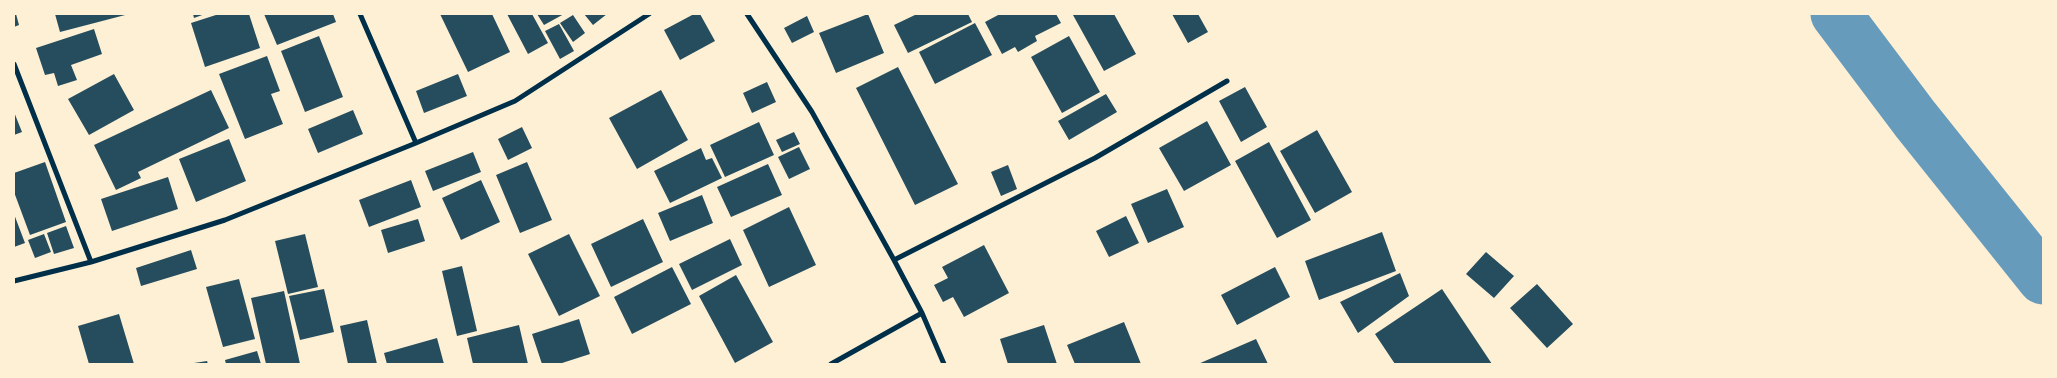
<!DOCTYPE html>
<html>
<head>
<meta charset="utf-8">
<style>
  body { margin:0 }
  #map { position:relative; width:2057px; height:378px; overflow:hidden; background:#fdf0d5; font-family:"Nunito Sans",sans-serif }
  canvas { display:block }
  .frame { position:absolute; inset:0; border:15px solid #fdf0d5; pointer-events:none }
</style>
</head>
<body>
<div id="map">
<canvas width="2057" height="378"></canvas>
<div class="frame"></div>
</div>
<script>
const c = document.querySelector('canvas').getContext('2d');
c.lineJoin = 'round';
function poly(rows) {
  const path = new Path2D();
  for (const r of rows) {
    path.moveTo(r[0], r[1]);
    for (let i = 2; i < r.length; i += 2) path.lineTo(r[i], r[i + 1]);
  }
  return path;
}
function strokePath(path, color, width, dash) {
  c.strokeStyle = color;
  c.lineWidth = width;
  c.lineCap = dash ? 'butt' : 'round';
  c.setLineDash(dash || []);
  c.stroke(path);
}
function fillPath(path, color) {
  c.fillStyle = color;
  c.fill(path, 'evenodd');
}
const river = poly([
  [1836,14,1915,119,2043,279]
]);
const building = poly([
  [14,14,16,14,19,25,14,27],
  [55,14,129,14,60,32],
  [193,14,205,14,194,18],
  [219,14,249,14,260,48,205,67,191,23],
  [264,14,333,14,336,22,277,45],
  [440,14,492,14,510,52,468,72],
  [507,14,532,14,548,43,528,54],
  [537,14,564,14,544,25],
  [584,14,607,14,593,25],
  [694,14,700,14,715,41,680,60,664,30],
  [868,14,884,53,836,73,819,33],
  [917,14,968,14,972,22,908,53,894,25],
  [1000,14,1056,14,1061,23,1035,36,1037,41,1018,52,1015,47,1002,54,985,22],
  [1114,14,1136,54,1104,71,1073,15],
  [1172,14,1198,14,1208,32,1188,43],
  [573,15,585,33,573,42,560,23],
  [807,16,814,32,792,43,784,28],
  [975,23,992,55,935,84,919,52],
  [559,24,574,51,560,59,545,31],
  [94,29,102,54,71,65,77,80,58,86,54,73,45,75,36,48],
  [319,36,343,97,305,112,281,51],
  [1069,36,1100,92,1062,113,1031,57],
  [267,56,280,91,271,94,283,124,245,139,219,74],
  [898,67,958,184,915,205,856,88],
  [114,74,134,110,89,135,68,99],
  [458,74,467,96,424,113,416,91],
  [767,82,776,102,752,113,743,93],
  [1245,87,1267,127,1241,142,1219,101],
  [211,90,229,128,138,172,141,178,116,190,94,145],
  [661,90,688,140,637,169,609,118],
  [1106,94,1117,112,1069,140,1058,121],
  [353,110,363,134,318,153,308,129],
  [14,112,22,132,14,135],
  [1207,121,1231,165,1184,191,1159,148],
  [759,122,774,155,725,177,710,145],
  [522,127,532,148,508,160,498,139],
  [1317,130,1352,192,1315,213,1280,151],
  [794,132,800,144,782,152,776,140],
  [229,139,246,181,196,202,179,159],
  [1269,142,1311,220,1277,238,1235,161],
  [799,147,810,169,789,179,778,157],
  [701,148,706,160,712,158,722,178,670,203,654,171],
  [473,152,481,172,433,191,425,171],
  [45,162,66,222,30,235,14,192,14,173],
  [527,162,552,220,520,233,496,175],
  [768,164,782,195,731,217,717,187],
  [1008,165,1017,189,1001,196,991,172],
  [168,177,178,209,112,231,101,199],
  [411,180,421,207,369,227,359,200],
  [481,180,500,222,461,240,442,198],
  [1167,189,1184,227,1148,243,1131,204],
  [702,195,713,223,670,241,658,213],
  [789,207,816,265,769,287,743,230],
  [14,214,25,243,14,247],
  [1126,216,1139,243,1109,257,1096,231],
  [418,219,425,241,388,253,381,230],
  [643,219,663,262,611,287,591,244],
  [66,226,74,248,54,254,47,233],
  [1382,232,1396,271,1319,300,1305,261],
  [44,234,51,252,35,258,28,240],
  [305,234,318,287,288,294,275,241],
  [569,234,600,296,559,316,528,254],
  [730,239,742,265,692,290,679,264],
  [984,245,1009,293,964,317,953,297,943,302,934,285,948,278,942,267],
  [191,250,197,269,141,286,136,268],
  [1486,252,1514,276,1494,298,1466,274],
  [462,266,477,331,457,336,442,271],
  [672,267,691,304,632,334,614,297],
  [1275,267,1290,297,1237,325,1221,295],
  [1400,273,1409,296,1358,333,1340,302],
  [736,275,773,342,735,363,699,296],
  [239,279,255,339,223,347,206,287],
  [1537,284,1573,324,1547,348,1510,308],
  [324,289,334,332,300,340,289,296],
  [1442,289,1492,364,1395,364,1375,334],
  [284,291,300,364,266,364,251,298],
  [119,314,134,364,89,364,78,326],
  [579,319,590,354,559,364,542,364,532,334],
  [367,320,377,364,348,364,340,326],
  [1124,322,1141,364,1075,364,1067,345],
  [519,325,528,364,473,364,467,338],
  [1044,325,1057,364,1008,364,1000,339],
  [437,338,444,364,387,364,384,353],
  [1256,339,1268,364,1198,364],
  [257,351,261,364,226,364,225,360],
  [207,361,208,364,195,364,194,363]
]);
const minor = poly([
  [360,14,416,143],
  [747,14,812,112,894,260,922,313,944,364],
  [14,64,91,262],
  [894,260,1095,158,1227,81],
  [14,281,91,262,225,220,416,143,515,101,649,14],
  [831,364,922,313]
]);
strokePath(river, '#669bbc', 51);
fillPath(building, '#264d5e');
strokePath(minor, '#003049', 5);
</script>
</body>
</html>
